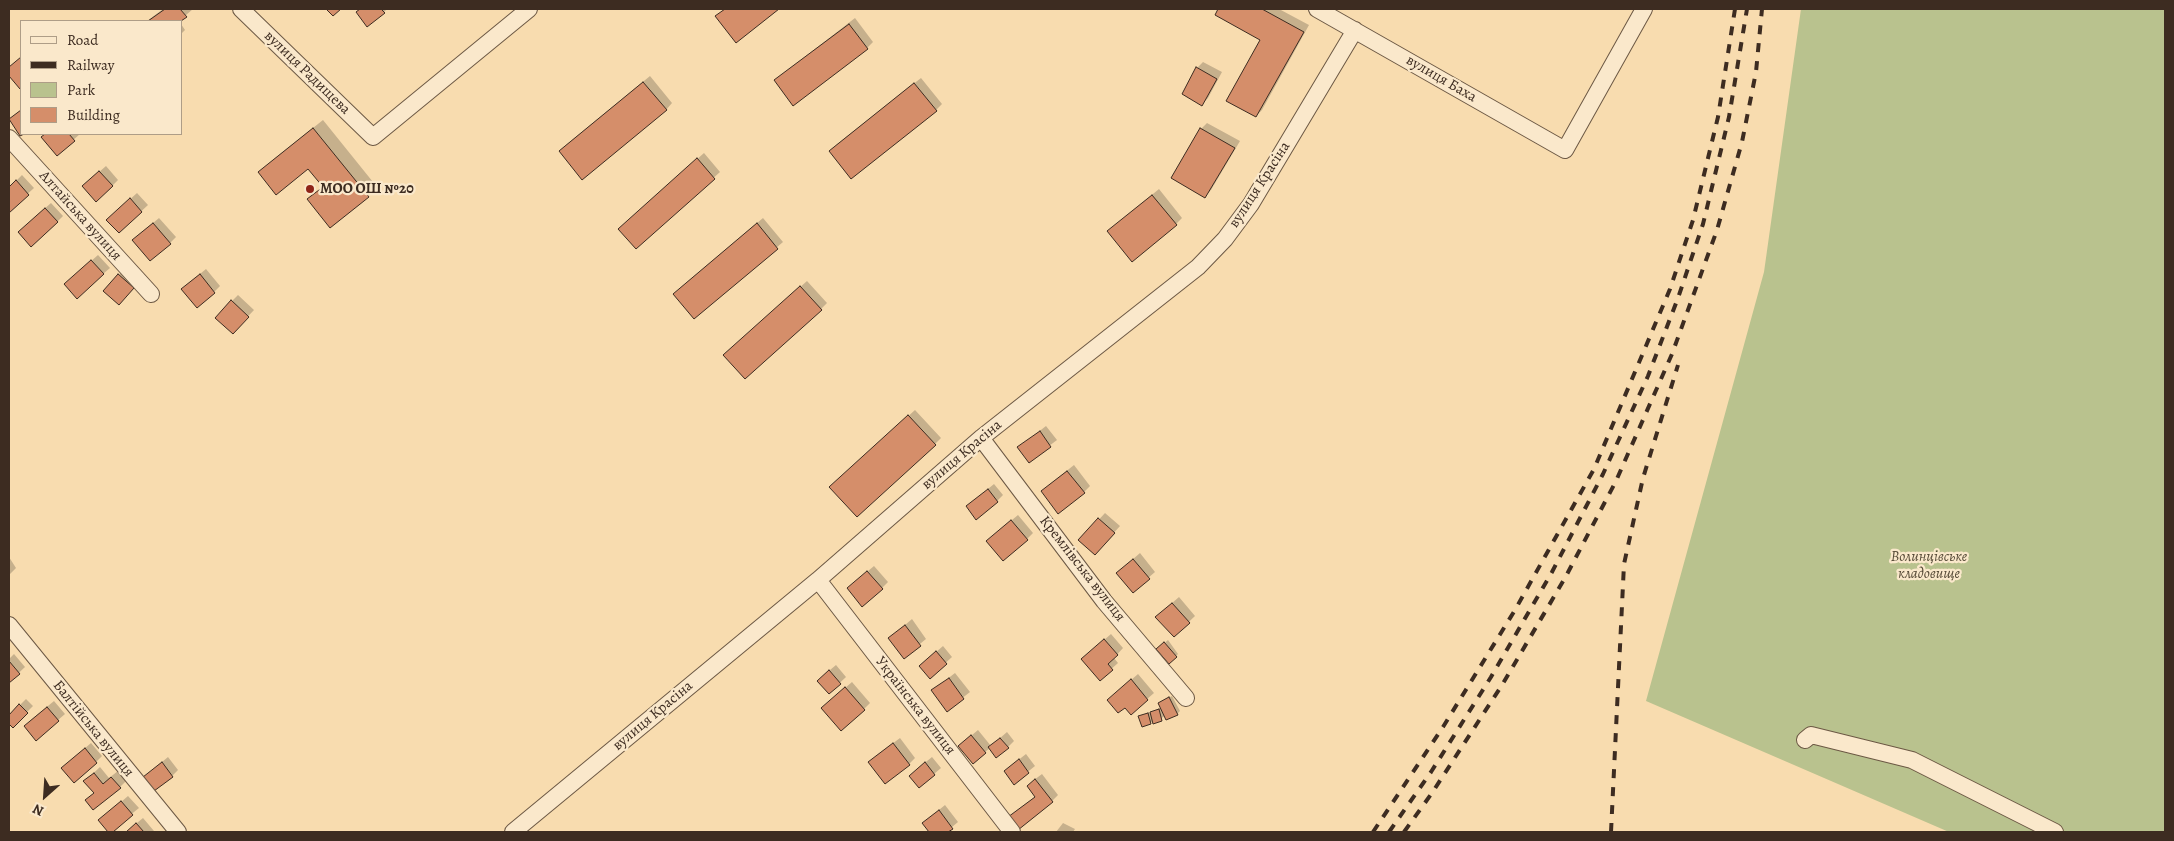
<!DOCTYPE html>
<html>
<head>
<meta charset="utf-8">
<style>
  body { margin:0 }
  #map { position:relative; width:2174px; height:841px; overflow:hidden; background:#f8dcaf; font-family:Alegreya,serif }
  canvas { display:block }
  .frame { position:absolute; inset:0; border:10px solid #3d2c21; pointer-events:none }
  .legend { position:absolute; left:20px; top:20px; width:162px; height:115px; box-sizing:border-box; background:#fae8cb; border:1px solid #ae9d87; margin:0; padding:6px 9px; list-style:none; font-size:15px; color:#3d2c21 }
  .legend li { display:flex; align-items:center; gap:10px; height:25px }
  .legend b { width:25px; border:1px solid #ae9d87 }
  .north { position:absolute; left:20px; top:771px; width:50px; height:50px; -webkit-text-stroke:4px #fae8cb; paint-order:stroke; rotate:206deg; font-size:14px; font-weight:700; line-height:20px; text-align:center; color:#3d2c21 }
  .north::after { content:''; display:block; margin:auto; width:18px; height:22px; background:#3d2c21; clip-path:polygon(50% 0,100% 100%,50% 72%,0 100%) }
</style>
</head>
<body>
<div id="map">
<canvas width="2174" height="841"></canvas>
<div class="frame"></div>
<ul class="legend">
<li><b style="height:6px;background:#fae8cb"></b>Road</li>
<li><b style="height:6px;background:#3d2c21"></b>Railway</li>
<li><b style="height:14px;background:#b9c28e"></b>Park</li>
<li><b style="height:14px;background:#d58e6a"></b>Building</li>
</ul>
<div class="north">N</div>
</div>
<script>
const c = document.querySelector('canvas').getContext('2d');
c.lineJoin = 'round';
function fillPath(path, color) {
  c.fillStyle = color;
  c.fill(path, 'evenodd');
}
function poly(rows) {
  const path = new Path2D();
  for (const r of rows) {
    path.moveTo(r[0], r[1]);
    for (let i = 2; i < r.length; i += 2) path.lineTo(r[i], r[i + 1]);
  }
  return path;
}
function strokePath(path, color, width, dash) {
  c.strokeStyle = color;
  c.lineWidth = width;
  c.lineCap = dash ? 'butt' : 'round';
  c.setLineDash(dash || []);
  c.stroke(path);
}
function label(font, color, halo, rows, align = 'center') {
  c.font = font + ' Alegreya,serif';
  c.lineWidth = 4.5;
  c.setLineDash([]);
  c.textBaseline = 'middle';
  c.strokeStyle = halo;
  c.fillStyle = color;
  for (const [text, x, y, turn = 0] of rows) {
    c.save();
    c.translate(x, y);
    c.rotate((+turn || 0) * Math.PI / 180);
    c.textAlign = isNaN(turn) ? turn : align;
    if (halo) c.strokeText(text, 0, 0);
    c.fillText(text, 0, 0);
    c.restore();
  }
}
const green = poly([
  [1801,9,2165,9,2165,832,1949,832,1646,701,1764,272]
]);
const shadow = poly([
  [163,9,193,9,179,21,147,21],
  [361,9,387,9,384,12,357,12],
  [725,9,777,9,736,41,716,17],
  [1219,9,1279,9,1309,25,1262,110,1256,116,1262,39,1216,14],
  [855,18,873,42,867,48,775,80],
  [181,24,185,30,181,34],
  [1203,62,1222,72,1208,98,1202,104,1197,68],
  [650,76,672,103,666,110,566,145],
  [921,78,942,104,936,110,836,145],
  [323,120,377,187,368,196,309,199,324,186,309,167,269,163],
  [1207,123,1240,141,1211,190,1204,197,1172,177,1201,129],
  [46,134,80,134,57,154,43,137],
  [704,153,720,172,636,248,625,223],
  [106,166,118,180,112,186,90,180],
  [22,175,34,188,9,211,9,188],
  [1159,189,1182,218,1176,224,1108,231],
  [137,193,148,205,119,232,114,214],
  [51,203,63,216,57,222,25,226],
  [159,218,176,237,170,243,140,234],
  [763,218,783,242,694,318,680,288],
  [98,255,110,268,103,274,72,278],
  [125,268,139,281,125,298,104,291],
  [206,269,220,286,214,292,189,283],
  [807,281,827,303,821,309,731,349],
  [238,295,254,310,239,326,232,301],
  [915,410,941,438,935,444,837,481],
  [1046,426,1057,440,1029,461,1019,447],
  [1074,465,1090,486,1084,492,1049,485],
  [994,484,1003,495,997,501,967,506],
  [1105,513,1120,526,1101,547,1080,540],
  [1018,515,1033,533,1027,539,994,535],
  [1140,553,1155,572,1133,591,1124,567],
  [9,557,16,568,9,575],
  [874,566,888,582,882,588,855,582],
  [1179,597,1195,616,1174,636,1163,611],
  [912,619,926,639,904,657,890,638],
  [1111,634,1123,648,1114,658,1118,663,1100,679,1089,653],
  [1168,640,1178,654,1176,656,1161,646],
  [943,646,952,657,930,677,927,660],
  [14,654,25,667,9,682,9,659],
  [836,665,846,677,829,693,824,675],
  [955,673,970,692,947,710,933,690],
  [1138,674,1154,693,1131,713,1115,694],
  [852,682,870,703,864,709,829,702],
  [1172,696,1180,711,1177,714,1165,716,1154,722,1154,720,1150,723,1140,716,1161,708,1159,703],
  [26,699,33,706,13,726,9,722,9,716],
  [54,701,65,714,36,739,31,720],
  [978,730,991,746,1007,732,1014,741,1008,747,990,748,985,752,966,740],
  [900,738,915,758,909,764,876,756],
  [91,743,102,756,96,762,69,762],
  [1026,754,1035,766,1014,783,1012,765],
  [168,757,178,770,172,776,144,777],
  [932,757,941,768,919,787,916,770],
  [100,767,109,778,118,771,126,781,120,787,85,781],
  [1042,774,1058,795,1052,801,1016,811,1036,796,1034,780],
  [128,796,139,808,109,832,99,821],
  [945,805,958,822,946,832,930,832,923,823],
  [143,818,154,831,153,832,126,832],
  [1063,823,1075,829,1073,832,1056,832]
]);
const building = poly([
  [165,9,180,9,187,17,181,21,148,21,165,9],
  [326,9,341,9,333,16,326,9],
  [360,9,381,9,385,13,367,27,356,12,360,9],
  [725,9,779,9,736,43,715,16,725,9],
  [1218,9,1262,9,1304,32,1256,117,1226,101,1260,40,1215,15,1218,9],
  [849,24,868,49,793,106,774,80,849,24],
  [21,57,21,88,20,89,9,76,9,67,21,57],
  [1196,67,1217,79,1202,106,1182,94,1196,67],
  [643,82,667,110,582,180,559,151,643,82],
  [914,83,937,111,851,179,829,151,914,83],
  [21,110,21,134,24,134,20,136,9,119,21,110],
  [313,128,369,197,330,228,307,199,323,187,308,169,276,195,258,172,313,128],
  [1200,128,1235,148,1205,198,1171,178,1200,128],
  [45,134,69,134,75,141,57,156,41,137,45,134],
  [697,158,715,179,636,249,618,229,697,158],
  [99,171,113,186,96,202,82,186,99,171],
  [16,180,29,195,9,213,9,187,16,180],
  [1152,195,1177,225,1132,262,1107,231,1152,195],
  [130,198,142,212,119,233,106,220,130,198],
  [45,208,58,222,31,247,18,232,45,208],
  [153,223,171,244,150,261,132,240,153,223],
  [757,223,778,249,694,319,673,294,757,223],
  [91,260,104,274,77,299,64,284,91,260],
  [118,274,134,288,119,305,103,291,118,274],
  [200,274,215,293,197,308,181,289,200,274],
  [800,286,822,310,745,379,723,355,800,286],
  [231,300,249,317,233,334,215,318,231,300],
  [908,415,936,445,857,517,829,487,908,415],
  [1040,431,1051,447,1029,463,1017,447,1040,431],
  [1067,471,1085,493,1058,514,1041,491,1067,471],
  [988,489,998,502,976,520,966,506,988,489],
  [1098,518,1115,533,1095,555,1078,540,1098,518],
  [1011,520,1028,540,1003,561,986,541,1011,520],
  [1133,559,1150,579,1133,593,1116,573,1133,559],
  [867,571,883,589,862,607,847,588,867,571],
  [1172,603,1190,623,1174,637,1155,617,1172,603],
  [905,625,921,646,904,659,888,638,905,625],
  [1104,639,1118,655,1108,664,1113,670,1100,681,1081,659,1104,639],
  [1164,642,1177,657,1169,664,1156,649,1164,642],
  [936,651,947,664,930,679,919,666,936,651],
  [9,661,20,674,9,683,9,661],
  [829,670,841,684,829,694,817,681,829,670],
  [949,678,964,699,947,712,931,690,949,678],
  [1131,679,1148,700,1131,715,1125,708,1118,713,1107,700,1131,679],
  [845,687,865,710,841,731,821,708,845,687],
  [1169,697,1178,715,1166,720,1158,703,1169,697],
  [19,704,28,713,13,728,9,724,9,715,19,704],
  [47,707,59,721,36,741,24,726,47,707],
  [1159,709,1162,721,1153,724,1150,712,1159,709],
  [1148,713,1151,724,1142,727,1138,716,1148,713],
  [971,735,986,753,973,764,958,746,971,735],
  [1000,738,1009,748,996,758,988,747,1000,738],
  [893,743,910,765,885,784,868,762,893,743],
  [85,748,97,763,74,783,61,768,85,748],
  [1019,759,1029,773,1014,785,1004,771,1019,759],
  [162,762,173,777,154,791,143,777,162,762],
  [925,762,935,775,919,788,909,776,925,762],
  [94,773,103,784,111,777,121,788,93,810,85,800,94,793,83,781,94,773],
  [1035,779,1053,802,1018,830,1008,817,1035,797,1027,786,1035,779],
  [121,801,133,815,113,832,108,832,98,820,121,801],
  [939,810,953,829,948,832,929,832,922,823,939,810],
  [136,823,144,832,126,832,136,823]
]);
const minor = poly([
  [241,9,373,137,529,9],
  [1317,9,1565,150,1644,9],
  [9,138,151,294],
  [981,438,1104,601,1186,698],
  [818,580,1012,832],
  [9,625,178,832],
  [1805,740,1811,735,1912,760,2055,832],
  [513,832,818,580,981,438,1198,267,1225,239,1251,204,1355,30]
]);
const rail = poly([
  [1373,832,1443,727,1515,610,1594,469,1670,289,1693,220,1718,117,1735,9],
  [1389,832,1431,772,1491,677,1552,572,1603,474,1648,376,1678,298,1703,224,1729,117,1747,9],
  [1404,832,1432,793,1502,685,1565,578,1616,481,1672,354,1717,230,1742,142,1756,72,1762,9],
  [1611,832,1624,564,1643,478,1678,365]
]);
const markers = [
  [310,189,5,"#8f2418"]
];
const streetNames = [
  ["вулиця Радищева",307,73,44],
  ["вулиця Баха",1441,79,30],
  ["вулиця Красіна",1260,185,-57],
  ["Алтайська вулиця",80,216,48],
  ["вулиця Красіна",962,455,-40],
  ["Кремлівська вулиця",1082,569,52],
  ["Українська вулиця",915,706,52],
  ["вулиця Красіна",653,716,-40],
  ["Балтійська вулиця",93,729,51]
];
const poiNames = [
  ["МОО ОШ №20",320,189]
];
const parkNames = [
  ["Волинцівське",1929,557],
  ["кладовище",1929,574]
];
fillPath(green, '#b9c28e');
fillPath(shadow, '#0003');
fillPath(building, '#d58e6a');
strokePath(building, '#3d2c21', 1);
strokePath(minor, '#6c5844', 18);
strokePath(minor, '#fae8cb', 16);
strokePath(rail, '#3d2c21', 4, [9, 9]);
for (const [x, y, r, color] of markers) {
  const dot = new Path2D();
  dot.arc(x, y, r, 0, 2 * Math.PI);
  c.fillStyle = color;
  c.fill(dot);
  strokePath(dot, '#fae8cb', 2);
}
label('15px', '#3d2c21', '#fae8cb', streetNames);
label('bold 15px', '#3d2c21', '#fae8cb', poiNames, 'left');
label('italic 15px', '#564a37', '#fae8cb', parkNames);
</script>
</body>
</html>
